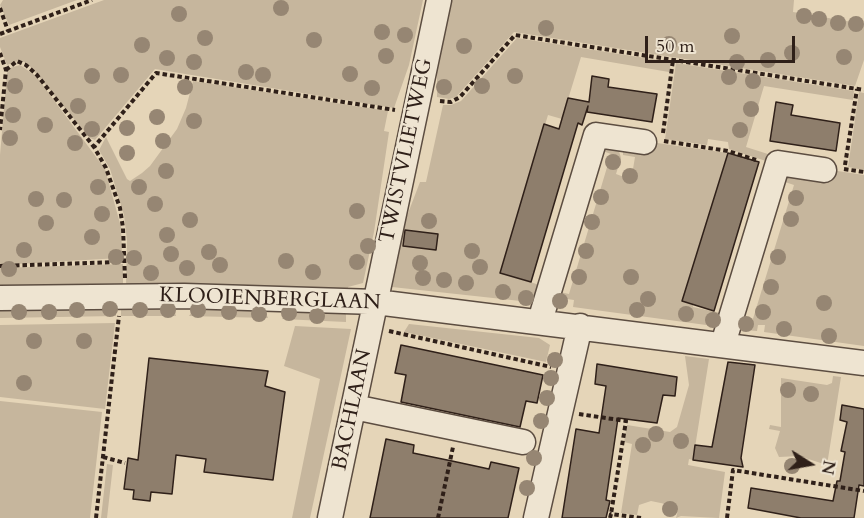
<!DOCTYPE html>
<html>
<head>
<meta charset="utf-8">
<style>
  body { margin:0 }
  #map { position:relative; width:864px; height:518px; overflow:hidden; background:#e5d5b8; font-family:Cardo,serif }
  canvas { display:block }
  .north { position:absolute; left:780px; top:434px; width:60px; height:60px; -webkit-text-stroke:4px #eee4d1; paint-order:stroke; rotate:101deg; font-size:16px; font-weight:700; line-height:24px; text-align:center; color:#2f2019 }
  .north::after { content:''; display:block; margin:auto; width:21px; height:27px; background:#2f2019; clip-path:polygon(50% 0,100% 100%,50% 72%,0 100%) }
  .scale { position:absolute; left:645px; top:36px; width:150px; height:27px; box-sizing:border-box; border:3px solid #2f2019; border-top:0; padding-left:8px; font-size:18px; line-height:21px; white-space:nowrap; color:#2f2019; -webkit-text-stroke:4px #eee4d1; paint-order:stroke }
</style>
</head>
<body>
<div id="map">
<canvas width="864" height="518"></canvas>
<div class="north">N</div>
<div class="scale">50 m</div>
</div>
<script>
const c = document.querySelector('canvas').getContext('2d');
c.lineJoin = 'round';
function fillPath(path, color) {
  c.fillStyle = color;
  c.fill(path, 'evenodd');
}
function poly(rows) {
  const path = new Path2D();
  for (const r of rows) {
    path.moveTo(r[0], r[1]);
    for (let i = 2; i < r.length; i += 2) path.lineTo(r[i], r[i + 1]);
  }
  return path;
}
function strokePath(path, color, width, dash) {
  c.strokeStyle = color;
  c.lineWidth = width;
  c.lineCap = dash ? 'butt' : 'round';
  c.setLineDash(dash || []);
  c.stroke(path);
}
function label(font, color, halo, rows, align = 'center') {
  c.font = font + ' Cardo,serif';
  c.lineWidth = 5;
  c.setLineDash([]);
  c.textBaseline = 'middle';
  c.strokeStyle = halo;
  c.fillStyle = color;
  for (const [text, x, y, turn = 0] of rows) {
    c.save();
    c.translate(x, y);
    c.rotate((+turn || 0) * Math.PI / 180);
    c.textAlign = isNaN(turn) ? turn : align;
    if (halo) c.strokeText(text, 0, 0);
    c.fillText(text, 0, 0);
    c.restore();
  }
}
const green = poly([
  [77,0,9,25,0,5,3,0],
  [104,0,423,0,409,65,394,108,155,69,95,140,90,138,28,64,20,60,7,65,0,47,0,38],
  [451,0,794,0,793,12,864,24,864,60,855,86,514,32,456,97,449,99,437,97,437,68],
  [517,38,671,62,669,72,581,57,562,119,548,115,500,273,543,286,539,303,392,287,391,281,402,229,420,182,426,182,443,105,451,105,461,101],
  [676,63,854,91,853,100,764,86,746,147,771,155,769,162,729,149,728,142,708,139,707,145,665,139],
  [20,65,36,76,105,169,121,227,122,253,120,258,0,265,0,155,7,73,10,68],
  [193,81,388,111,384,131,389,132,374,232,363,283,348,287,348,294,126,287,127,241,124,215,110,169,99,150,106,137,127,179,130,181,142,173,150,166,177,129,186,108],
  [859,92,864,93,864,170,848,167],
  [650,142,728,153,682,301,693,305,693,307,725,314,721,327,573,307,574,300,567,299,566,306,551,304,555,291,569,294,611,154,597,149,617,144,621,158,616,174,624,177,627,169,633,169,635,157,623,155,623,147],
  [831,170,864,175,864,346,764,332,765,325,758,325,757,331,734,329,737,318,752,322,794,185,779,180,793,172],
  [123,264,123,287,0,289,0,268],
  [116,303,116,316,0,318,0,305],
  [121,303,173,306,176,316,121,316],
  [196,306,264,308,268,318,189,316],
  [288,308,346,309,346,322,282,319],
  [115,323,105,409,0,397,0,325],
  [409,324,539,338,550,345,546,362,404,332],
  [295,326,351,329,310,518,292,518,320,379,284,366],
  [685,356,709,359,693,460,689,459,688,465,725,472,719,518,681,516,676,518,678,510,675,506,651,501,639,505,637,515,621,513,632,444,624,442,627,425,670,432,677,427,689,385],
  [833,376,841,377,827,465,799,456,779,457,775,448,780,431,769,429,770,425,781,427,781,378,827,385,832,383],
  [0,401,102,412,90,518,0,518],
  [107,464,113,465,107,518,101,518]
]);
const building = poly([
  [592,76,609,79,608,87,657,94,652,122,587,112,588,106,582,125,578,123,531,282,500,273,544,124,559,129,568,98,589,102,592,76],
  [776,102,793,105,791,115,840,123,836,151,770,141,776,102],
  [728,153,759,162,714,311,682,301,728,153],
  [405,230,438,234,436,250,403,246,405,230],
  [401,345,543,375,537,403,526,401,520,427,401,402,406,375,395,373,401,345],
  [149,358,268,371,265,386,285,392,273,480,204,472,206,459,176,455,172,494,151,492,150,501,133,499,134,490,124,489,128,458,138,460,149,358],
  [728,362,755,365,741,458,743,467,693,460,695,445,712,447,728,362],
  [597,364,677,377,675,396,663,395,657,423,618,418,606,500,610,501,606,518,562,518,576,429,599,433,606,386,595,384,597,364],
  [842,405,864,409,864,486,859,485,854,518,801,518,748,508,751,488,833,501,837,481,840,481,845,452,841,451,847,422,840,420,842,405],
  [386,439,414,445,413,453,452,461,489,469,491,462,519,468,508,518,370,518,386,439]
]);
const path = poly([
  [0,8,8,31],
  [0,34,92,0],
  [0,53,6,70,0,130],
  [6,70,17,61,26,65,37,75,94,147],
  [440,101,451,102,460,97,515,35,864,90],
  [663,133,673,60],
  [664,141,728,151,756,160],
  [845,165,857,89],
  [844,169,864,172],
  [0,266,117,262,125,259],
  [125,278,123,228,120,208,106,168,94,147,156,73,395,110],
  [389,331,551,367],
  [579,414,626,421,611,514],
  [103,457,125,463],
  [96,518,119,316],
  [438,518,453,447],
  [610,518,611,514,641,518],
  [727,518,733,470,864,491]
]);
const minor = poly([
  [0,298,184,296,376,302,864,363],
  [540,321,596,135,644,142],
  [723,344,778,163,824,170],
  [354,407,523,442],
  [330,518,439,0],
  [536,518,580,326]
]);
const trees = [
  [281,8],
  [179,14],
  [804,16],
  [819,19],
  [838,23],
  [856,24],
  [546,28],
  [382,32],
  [405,35],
  [732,36],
  [205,38],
  [314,40],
  [669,44],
  [142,45],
  [464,46],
  [792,53],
  [386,56],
  [844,57],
  [167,58],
  [768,60],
  [194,62],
  [737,62],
  [246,72],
  [350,74],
  [121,75],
  [263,75],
  [92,76],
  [515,76],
  [729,77],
  [753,81],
  [15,86],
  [482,86],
  [185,87],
  [444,87],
  [372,88],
  [78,106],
  [751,109],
  [13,115],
  [157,117],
  [194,121],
  [45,125],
  [127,128],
  [92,129],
  [740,130],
  [10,138],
  [163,141],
  [75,143],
  [127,153],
  [613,162],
  [166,171],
  [630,176],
  [98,187],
  [139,187],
  [601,197],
  [796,198],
  [36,199],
  [64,200],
  [155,204],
  [357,211],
  [102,214],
  [791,219],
  [190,220],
  [429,221],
  [592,222],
  [46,223],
  [167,235],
  [92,237],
  [368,246],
  [24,250],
  [472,251],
  [586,251],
  [209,252],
  [171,254],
  [116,257],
  [778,257],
  [134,258],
  [286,261],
  [357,262],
  [420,263],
  [220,265],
  [480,267],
  [187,268],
  [9,269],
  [313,272],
  [151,273],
  [579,277],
  [631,277],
  [423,278],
  [444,280],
  [466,283],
  [771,287],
  [503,292],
  [526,298],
  [648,299],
  [560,301],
  [824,303],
  [110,309],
  [77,310],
  [140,310],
  [168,310],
  [198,310],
  [637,310],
  [19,312],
  [49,312],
  [229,312],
  [763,312],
  [289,313],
  [259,314],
  [686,314],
  [317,316],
  [713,320],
  [746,324],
  [784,329],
  [829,336],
  [34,341],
  [84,341],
  [555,360],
  [551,378],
  [24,383],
  [788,390],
  [811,394],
  [547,398],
  [541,421],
  [656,434],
  [681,441],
  [643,445],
  [534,458],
  [792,466],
  [527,488],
  [670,509]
];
const streetNames = [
  ["TWISTVLIETWEG",407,151,-78],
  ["KLOOIENBERGLAAN",270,300,2],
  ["BACHLAAN",353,410,-78]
];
fillPath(green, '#c6b69d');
fillPath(building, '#8e7e6c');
strokePath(building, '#2f2019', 1.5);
strokePath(minor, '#5c4d41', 27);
strokePath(path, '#2f2019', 4, [4.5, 3]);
strokePath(minor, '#eee4d1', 24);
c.fillStyle = '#968673';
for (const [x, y] of trees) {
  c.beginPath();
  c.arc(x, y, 8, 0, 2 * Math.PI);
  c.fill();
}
label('21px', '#2f2019', '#eee4d1', streetNames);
</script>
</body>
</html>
